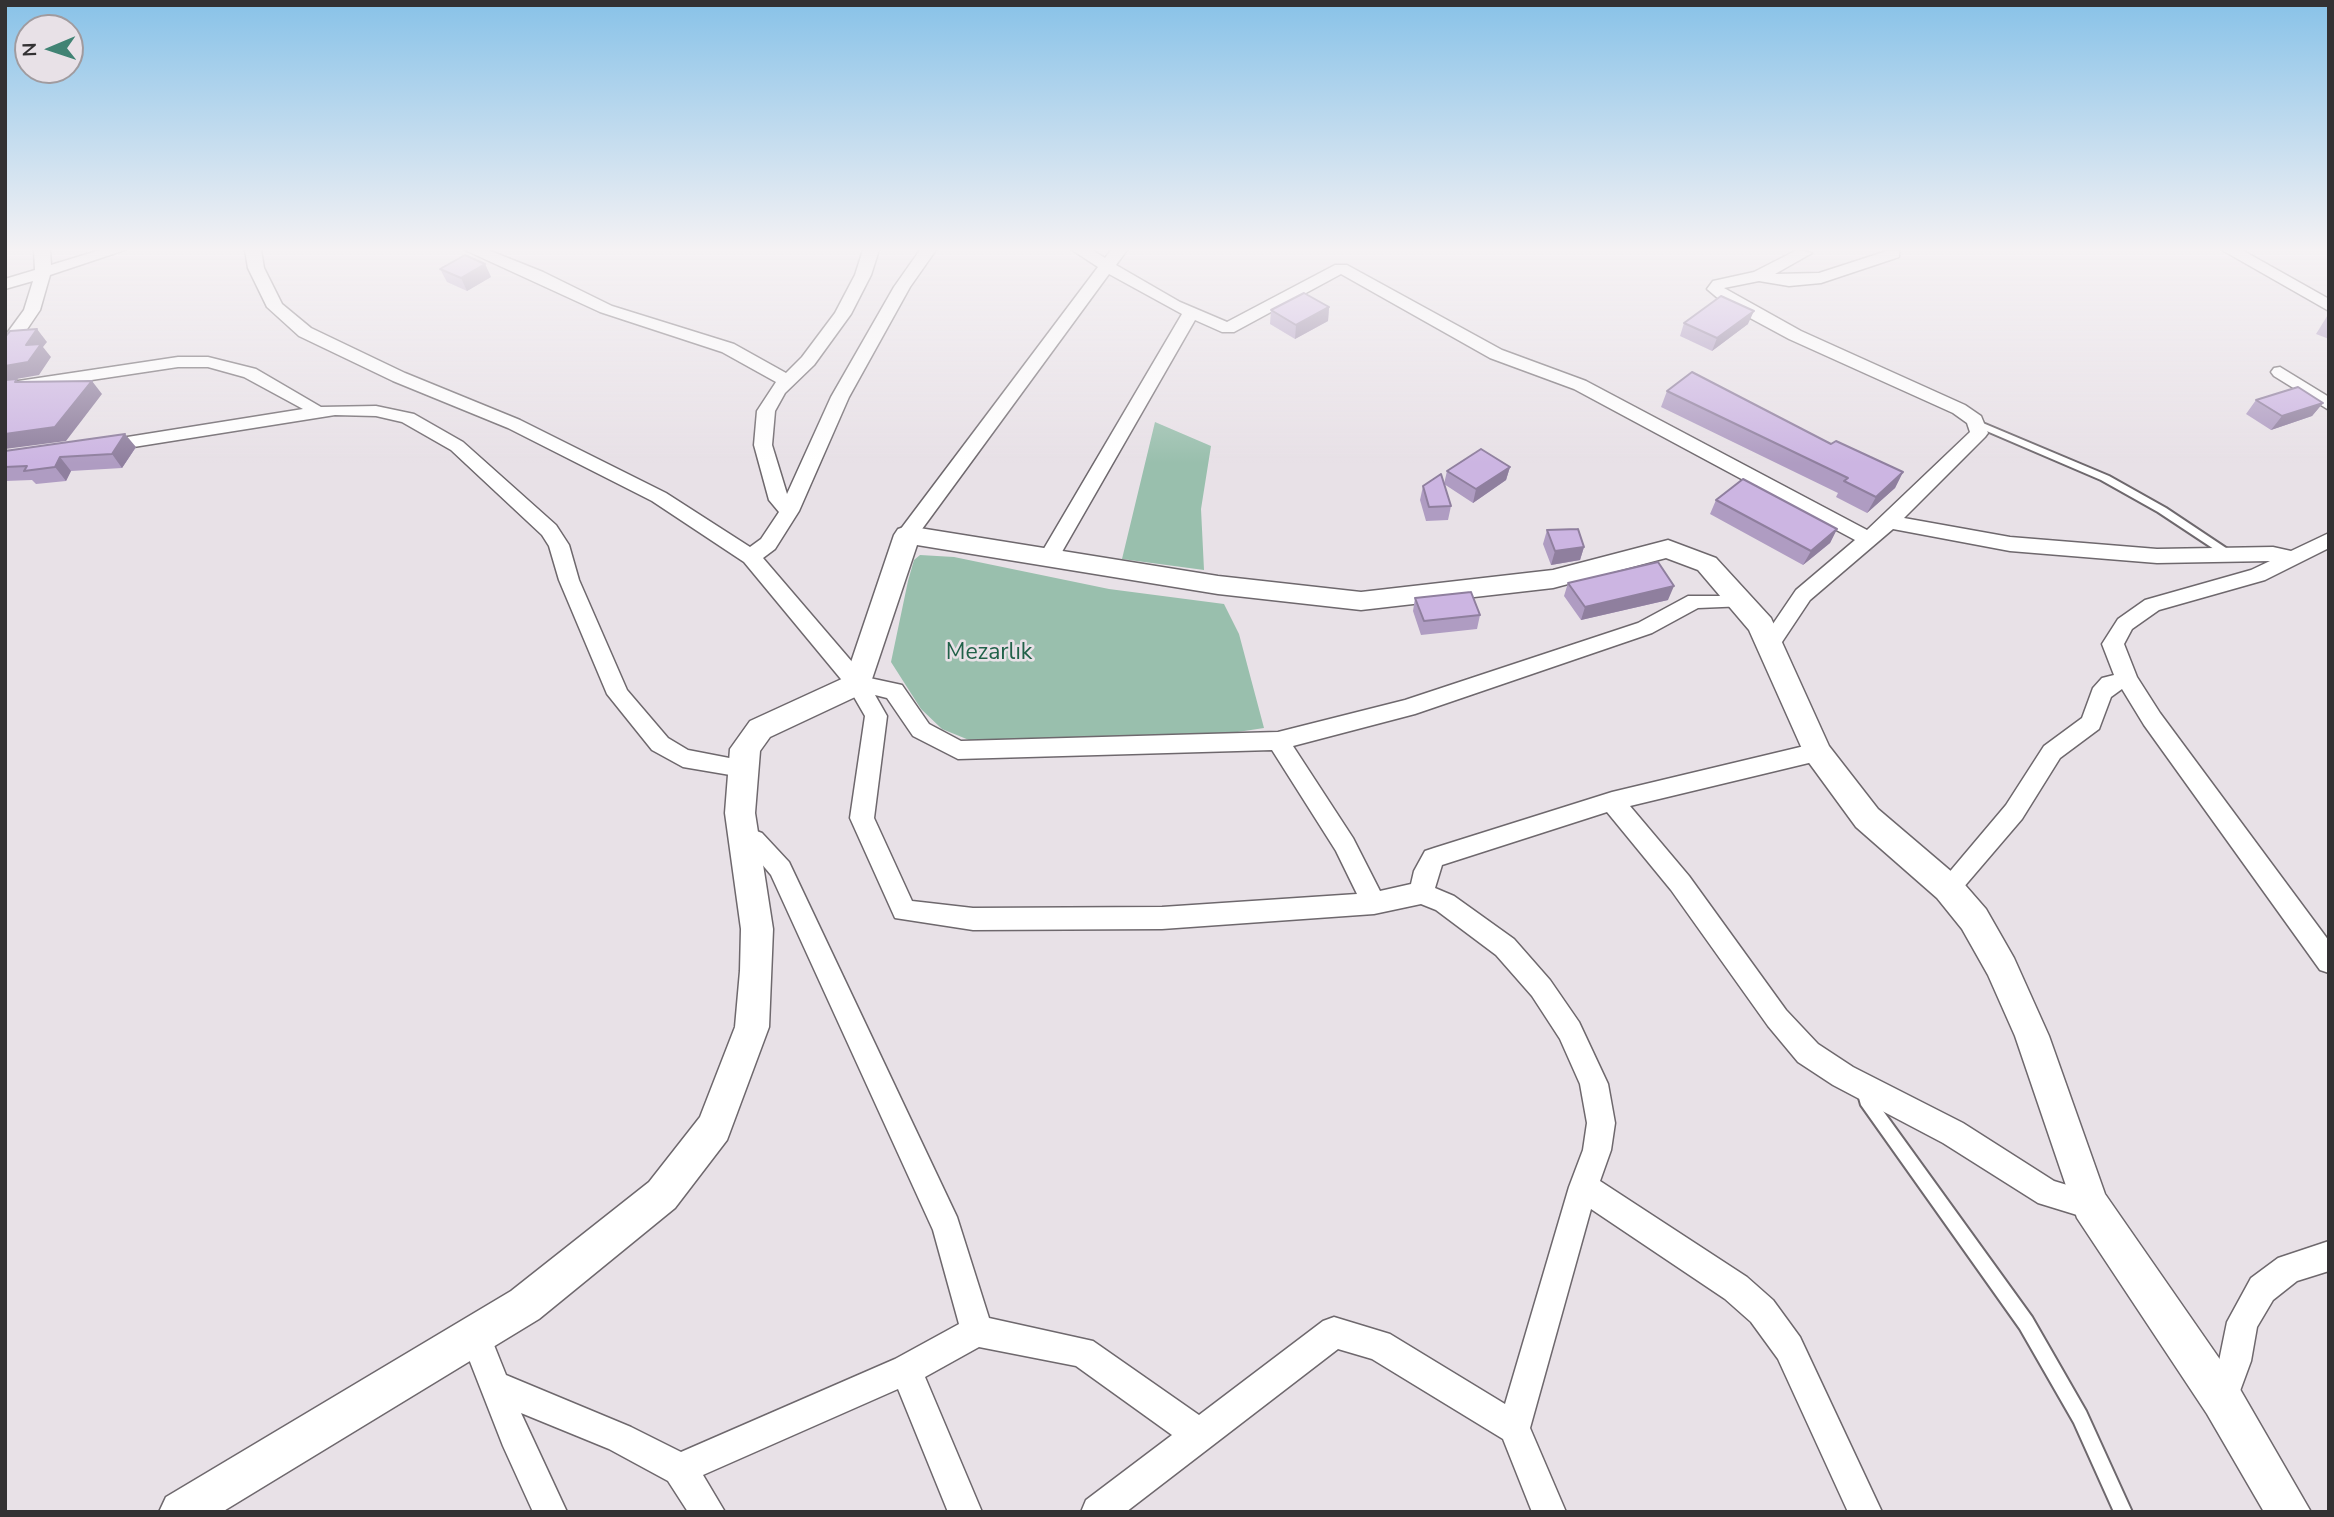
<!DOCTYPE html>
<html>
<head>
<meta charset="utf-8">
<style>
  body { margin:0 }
  #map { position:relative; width:2334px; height:1517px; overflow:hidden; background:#e8e1e7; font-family:"Nunito Sans",sans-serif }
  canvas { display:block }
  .frame { position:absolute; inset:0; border:7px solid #333133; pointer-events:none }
  .north { position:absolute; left:14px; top:14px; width:70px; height:70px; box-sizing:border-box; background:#e8e1e7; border:2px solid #a09b9f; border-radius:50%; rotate:268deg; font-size:19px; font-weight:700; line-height:28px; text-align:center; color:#333133 }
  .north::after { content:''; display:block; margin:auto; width:24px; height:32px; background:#418374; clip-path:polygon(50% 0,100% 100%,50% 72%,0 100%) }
</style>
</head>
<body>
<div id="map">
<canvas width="2334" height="1517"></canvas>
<div class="frame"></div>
<div class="north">N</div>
</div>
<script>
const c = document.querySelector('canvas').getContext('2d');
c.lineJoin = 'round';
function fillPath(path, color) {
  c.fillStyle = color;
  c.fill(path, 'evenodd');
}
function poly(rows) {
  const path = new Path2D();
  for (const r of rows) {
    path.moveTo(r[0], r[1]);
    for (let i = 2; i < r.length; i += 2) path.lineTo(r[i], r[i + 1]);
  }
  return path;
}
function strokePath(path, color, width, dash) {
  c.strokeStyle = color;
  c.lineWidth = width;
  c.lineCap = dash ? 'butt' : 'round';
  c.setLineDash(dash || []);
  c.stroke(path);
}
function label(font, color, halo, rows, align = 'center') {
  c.font = font + ' "Nunito Sans",sans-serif';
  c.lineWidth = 5;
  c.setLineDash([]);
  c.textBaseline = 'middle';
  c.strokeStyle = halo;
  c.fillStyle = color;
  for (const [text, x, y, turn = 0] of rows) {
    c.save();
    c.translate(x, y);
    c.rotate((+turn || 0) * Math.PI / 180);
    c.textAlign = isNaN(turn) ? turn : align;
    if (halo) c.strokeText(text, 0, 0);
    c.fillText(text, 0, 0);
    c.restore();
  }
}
const green = poly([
  [1155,422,1211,446,1201,509,1204,570,1122,559],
  [920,555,954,557,1109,589,1224,604,1239,634,1264,728,1231,733,969,740,942,729,921,709,891,662,908,581,914,560]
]);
const service = poly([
  [1978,421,2109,476,2166,508,2235,554,2230,558,2226,557,2158,512,2101,480,1975,426,1973,424,1978,421],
  [1864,1084,1869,1086,1873,1097,2032,1317,2086,1411,2132,1512,2114,1512,2074,1423,2020,1329,1861,1105,1857,1091,1859,1086,1864,1084]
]);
const minor = poly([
  [34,250,50,250,51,265,100,250,125,250,50,275,40,310,11,353,5,354,5,336,24,310,33,281,5,289,5,279,35,270,34,250],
  [245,250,261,250,264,268,282,304,311,328,405,373,520,420,666,493,750,547,761,539,779,512,769,500,754,445,757,411,776,382,722,352,600,312,465,250,488,250,543,272,612,306,734,344,786,373,802,357,835,313,855,275,863,250,879,250,871,275,851,314,814,365,785,393,775,411,772,445,787,494,831,397,894,287,920,250,936,250,910,287,849,397,799,511,775,549,763,558,865,677,902,685,929,724,961,741,1278,732,1405,700,1638,623,1688,596,1746,596,1749,601,1746,606,1698,608,1652,633,1415,714,1293,746,1353,838,1380,891,1411,884,1414,871,1425,851,1434,848,1612,792,1817,743,1825,746,1828,752,1825,758,1817,761,1630,806,1689,876,1786,1010,1818,1044,1853,1067,1963,1123,2054,1181,2100,1195,2105,1205,2100,1215,2090,1219,2038,1203,1943,1143,1833,1085,1798,1062,1768,1026,1671,890,1607,812,1442,865,1435,888,1454,896,1514,939,1550,980,1579,1022,1608,1084,1615,1123,1611,1150,1600,1181,1747,1277,1773,1300,1800,1337,1882,1512,1848,1512,1778,1359,1751,1322,1725,1299,1591,1209,1530,1428,1566,1512,1532,1512,1503,1439,1372,1359,1338,1349,1126,1512,1081,1512,1086,1500,1172,1435,1076,1366,979,1347,925,1377,982,1512,948,1512,898,1389,703,1475,725,1512,688,1512,668,1481,609,1449,521,1413,567,1512,533,1512,503,1446,460,1336,464,1325,475,1321,486,1325,506,1375,631,1427,681,1452,895,1359,959,1324,933,1230,771,875,750,850,734,848,730,841,734,834,754,830,762,833,789,862,957,1217,989,1318,1093,1341,1199,1415,1323,1321,1334,1317,1390,1334,1505,1404,1569,1187,1583,1150,1587,1123,1580,1084,1560,1039,1532,996,1496,955,1436,910,1421,904,1374,914,1162,929,973,930,895,918,850,818,865,716,850,690,744,562,652,501,508,428,393,381,299,336,267,307,248,268,245,250],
  [875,695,887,698,913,736,958,759,1272,750,1336,851,1357,894,1162,907,973,908,912,901,874,818,887,716,875,695],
  [1072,250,1092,250,1105,258,1111,250,1127,250,1116,265,1180,302,1227,322,1335,265,1347,265,1502,350,1586,381,1867,530,1970,432,1967,423,1953,413,1789,339,1726,305,1707,289,1713,281,1754,272,1797,250,1812,253,1775,274,1819,273,1887,251,1899,251,1899,257,1821,283,1789,286,1759,281,1724,288,1801,331,1965,405,1981,416,1988,433,1985,437,1904,518,2010,537,2157,549,2273,547,2291,551,2329,533,2329,548,2265,580,2159,610,2132,629,2124,644,2137,677,2160,713,2329,941,2329,973,2320,970,2144,725,2122,689,2111,697,2099,729,2060,758,2022,819,1957,895,1948,898,1939,895,1936,888,2006,805,2044,746,2082,718,2093,688,2102,678,2114,675,2102,644,2118,619,2145,600,2251,570,2270,561,2157,563,2010,551,1893,529,1810,600,1778,648,1764,648,1760,643,1796,590,1855,540,1574,389,1490,358,1341,274,1234,332,1222,332,1195,320,1059,557,1049,564,1039,557,1182,314,1109,274,914,540,900,540,897,535,900,530,1098,267,1072,250],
  [2222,250,2242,250,2329,299,2329,311,2222,250],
  [178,357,208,357,256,369,321,407,376,406,414,414,463,442,556,525,569,545,579,580,627,690,668,738,688,750,750,762,753,768,750,774,742,777,683,767,652,750,607,694,559,580,549,546,542,535,451,450,402,422,376,416,335,415,102,452,93,446,96,442,303,409,244,377,208,367,178,367,5,393,5,383,178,357],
  [2280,367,2329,397,2329,410,2274,376,2271,372,2274,368,2280,367],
  [2329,1241,2329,1271,2297,1281,2273,1300,2257,1327,2251,1361,2233,1410,2222,1415,2211,1410,2206,1399,2219,1361,2227,1322,2251,1278,2278,1258,2329,1241]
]);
const tertiary = poly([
  [907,526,1218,576,1361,592,1553,570,1668,540,1716,558,1771,618,1829,746,1878,809,1959,878,1986,909,2014,958,2049,1036,2105,1194,2237,1384,2311,1512,2264,1512,2207,1414,2077,1218,2015,1036,1988,975,1962,929,1937,898,1856,827,1807,760,1749,630,1698,570,1666,558,1553,588,1361,610,1218,594,917,545,868,691,770,737,760,751,755,813,773,929,769,1027,727,1140,675,1208,539,1319,222,1512,159,1512,166,1497,511,1291,649,1182,700,1117,735,1027,740,971,741,929,725,813,730,749,750,721,846,677,894,535,898,529,907,526]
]);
const wall = poly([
  [485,264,491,277,467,291,447,282,440,269],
  [1329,307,1328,321,1295,339,1270,324,1271,310],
  [2329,313,2329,339,2316,334],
  [1684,323,1748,324,1712,351,1680,336],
  [1667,391,1831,444,1903,472,1895,488,1867,513,1836,497,1838,493,1661,407],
  [2256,400,2323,403,2312,416,2271,430,2246,414],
  [136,447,122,468,71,471,66,481,36,484,32,480,5,481,5,451],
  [1510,467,1506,480,1473,503,1444,484,1447,471],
  [1423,486,1451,506,1448,520,1426,521,1420,500],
  [1716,500,1837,529,1830,543,1803,565,1710,514],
  [1547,530,1584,547,1580,560,1551,565,1543,544],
  [1568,583,1668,600,1581,620,1564,596],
  [1415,598,1480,615,1477,629,1421,635,1413,611]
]);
const shadedWall = poly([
  [485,264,491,277,467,291,461,278],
  [1329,307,1328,321,1295,339,1296,325],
  [1754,311,1748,324,1712,351,1717,338],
  [37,329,47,342,43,347,51,357,39,375,5,381,5,366,26,345],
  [92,381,102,394,66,441,5,449,5,434],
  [2323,403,2312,416,2271,430,2282,416],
  [125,434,136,447,122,468,112,454],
  [60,457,71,471,66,481,55,467],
  [1510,467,1506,480,1473,503,1476,489],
  [1903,472,1895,488,1867,513,1876,497],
  [1837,529,1830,543,1803,565,1811,551],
  [1584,547,1580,560,1551,565,1555,551],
  [1674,586,1668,600,1581,620,1585,607]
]);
const building = poly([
  [465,255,485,264,461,278,440,269,465,255],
  [1304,293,1329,307,1296,325,1271,310,1304,293],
  [1721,296,1754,311,1717,338,1684,323,1721,296],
  [37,329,26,345,41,344,28,362,5,366,5,337,10,331,37,329],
  [1692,372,1831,444,1836,441,1903,472,1876,497,1844,481,1848,478,1667,391,1692,372],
  [17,379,15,382,92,381,55,427,5,434,5,380,17,379],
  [2298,387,2323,403,2282,416,2256,400,2298,387],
  [125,434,112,454,60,457,55,467,24,471,27,466,5,467,5,451,125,434],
  [1481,449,1510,467,1476,489,1447,471,1481,449],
  [1441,474,1451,506,1429,507,1423,486,1441,474],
  [1743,479,1837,529,1811,551,1716,500,1743,479],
  [1578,529,1584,547,1555,551,1547,530,1578,529],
  [1658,562,1674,586,1585,607,1568,583,1658,562],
  [1471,592,1480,615,1424,621,1415,598,1471,592]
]);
const parkNames = [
  ["Mezarlık",989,653]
];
fillPath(green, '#99bfad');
strokePath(service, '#6e686d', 4);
strokePath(minor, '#6e686d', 3);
strokePath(tertiary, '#6e686d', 3);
fillPath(service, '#fff');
fillPath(minor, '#fff');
fillPath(tertiary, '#fff');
fillPath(wall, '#af9cc2');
fillPath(shadedWall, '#8f7f9e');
fillPath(building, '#ccb5e2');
strokePath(building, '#8f7f9e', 2);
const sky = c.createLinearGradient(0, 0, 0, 463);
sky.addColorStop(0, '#88c2e8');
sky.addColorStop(0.54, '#f5f2f4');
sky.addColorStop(1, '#f5f2f400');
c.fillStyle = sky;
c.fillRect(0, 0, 2334, 463);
label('23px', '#216149', '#e8e1e7', parkNames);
</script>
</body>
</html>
